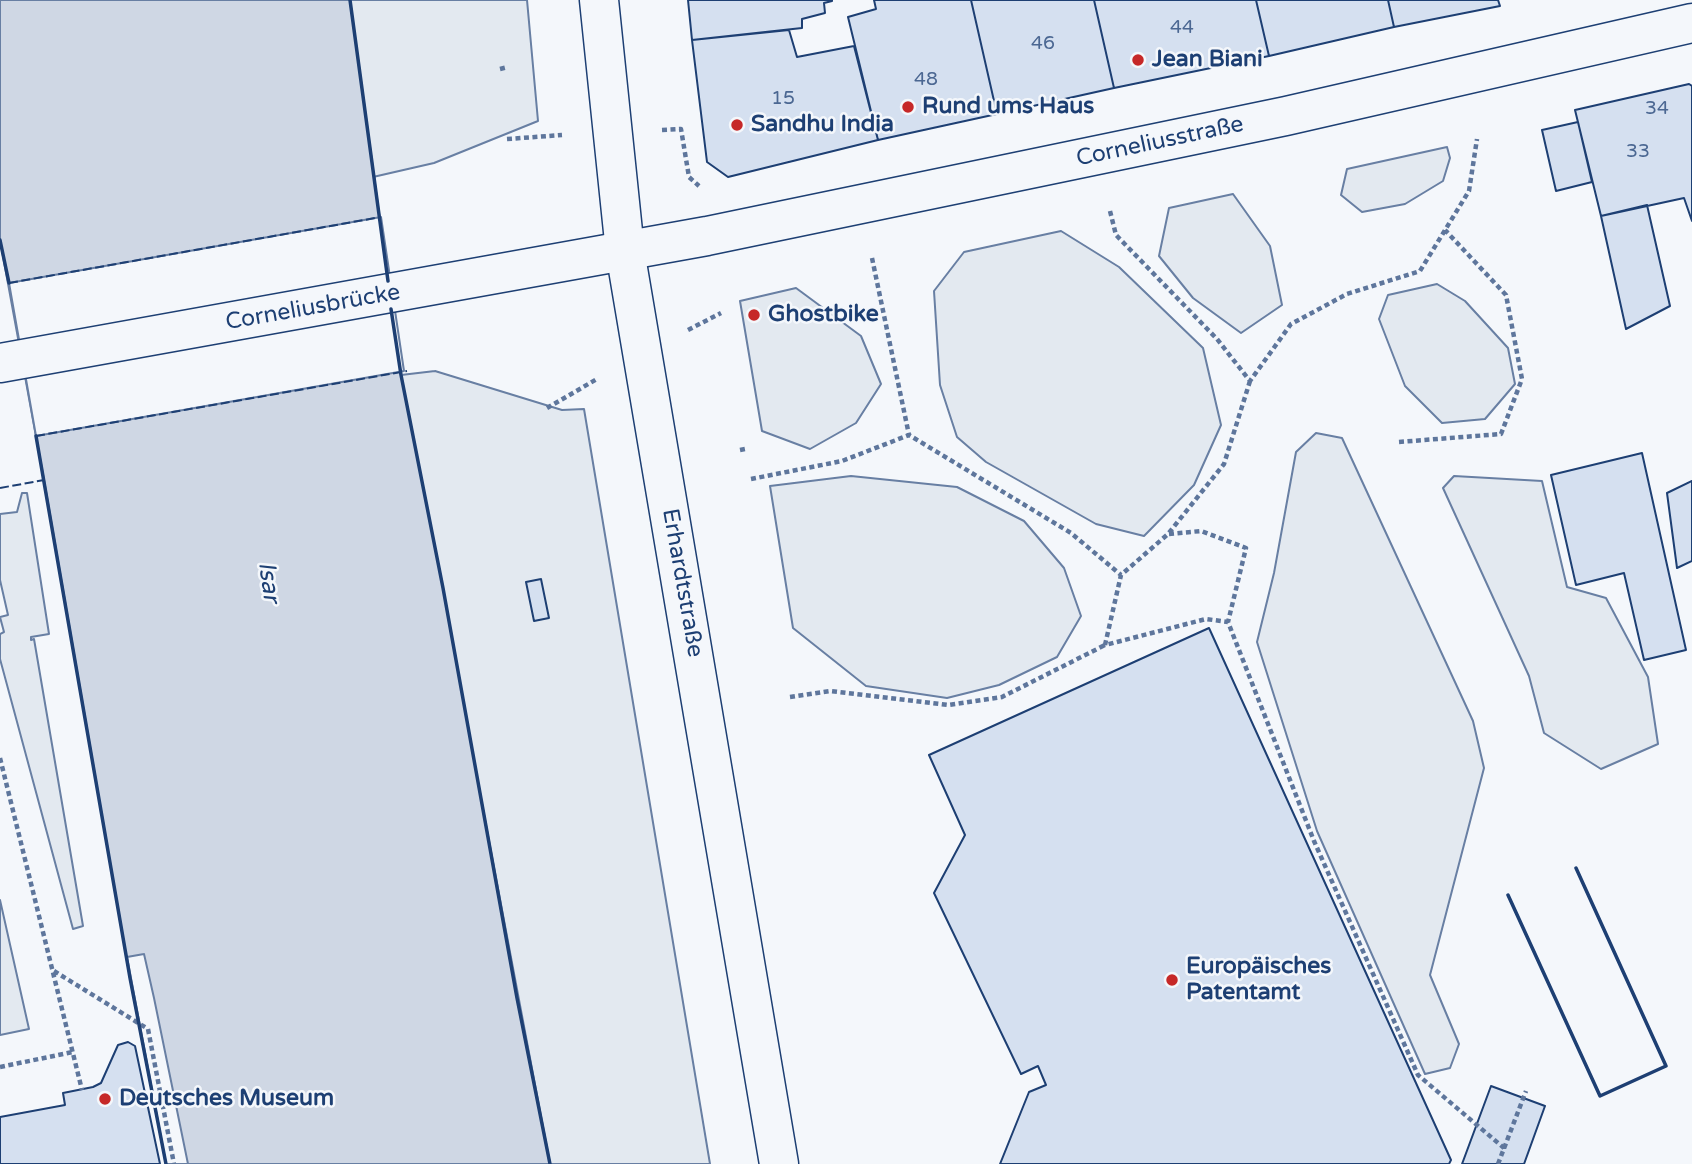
<!DOCTYPE html>
<html>
<head>
<meta charset="utf-8">
<style>
  body { margin:0 }
  canvas { display:block; background:#f4f7fb }
</style>
</head>
<body>
<canvas width="1692" height="1164"></canvas>
<script>
const c = document.querySelector('canvas').getContext('2d');
c.lineJoin = 'round';
function fillPath(path, color) {
  c.fillStyle = color;
  c.fill(path, 'evenodd');
}
function poly(rows) {
  const path = new Path2D();
  for (const r of rows) {
    path.moveTo(r[0], r[1]);
    for (let i = 2; i < r.length; i += 2) path.lineTo(r[i], r[i + 1]);
  }
  return path;
}
function strokePath(path, color, width, dash) {
  c.strokeStyle = color;
  c.lineWidth = width;
  c.lineCap = dash ? 'butt' : 'round';
  c.setLineDash(dash || []);
  c.stroke(path);
}
function label(font, color, halo, rows, align = 'center') {
  c.font = font + ' "Varela Round",sans-serif';
  c.lineWidth = 5;
  c.setLineDash([]);
  c.textBaseline = 'middle';
  c.strokeStyle = halo;
  c.fillStyle = color;
  for (const [text, x, y, turn = 0] of rows) {
    c.save();
    c.translate(x, y);
    c.rotate((+turn || 0) * Math.PI / 180);
    c.textAlign = isNaN(turn) ? turn : align;
    if (halo) c.strokeText(text, 0, 0);
    c.fillText(text, 0, 0);
    c.restore();
  }
}
const green = poly([
  [350,0,527,0,538,121,434,163,373,177,350,0],
  [1447,147,1450,158,1443,181,1405,204,1362,212,1341,195,1347,169,1447,147],
  [1233,194,1270,246,1282,305,1241,333,1193,298,1159,256,1169,208,1233,194],
  [1061,231,1119,267,1203,348,1221,425,1194,485,1144,536,1096,524,986,462,957,437,940,385,934,291,964,252,1061,231],
  [1437,284,1465,301,1508,348,1515,384,1485,419,1442,423,1405,386,1379,319,1388,295,1437,284],
  [796,288,861,336,881,384,856,423,810,449,762,431,740,301,796,288],
  [435,371,562,410,584,409,710,1164,550,1164,401,375,435,371],
  [1316,433,1342,438,1473,721,1484,768,1430,975,1459,1044,1450,1068,1425,1074,1317,831,1257,642,1274,573,1296,452,1316,433],
  [851,476,957,487,1024,521,1064,568,1081,616,1057,657,999,685,947,698,866,686,793,628,770,486,851,476],
  [1454,476,1542,481,1567,587,1606,598,1648,677,1658,744,1601,769,1544,733,1529,676,1443,488,1454,476],
  [22,493,27,493,49,634,31,637,31,640,34,639,83,926,73,929,0,659,0,634,4,632,0,617,8,615,0,580,0,514,17,512,22,493],
  [0,900,29,1029,0,1035,0,900]
]);
const water = poly([
  [0,0,350,0,401,375,443,588,517,998,550,1164,166,1164,130,978,44,480,0,240,0,0]
]);
const pier = poly([
  [381,217,404,371,36,436,9,283,381,217],
  [144,954,154,998,188,1164,166,1164,127,957,144,954]
]);
const building = poly([
  [688,0,832,0,832,1,824,3,825,13,802,19,802,28,692,40,688,0],
  [874,0,971,0,997,114,878,140,848,17,876,9,874,0],
  [971,0,1094,0,1114,88,997,114,971,0],
  [1094,0,1256,0,1269,56,1114,88,1094,0],
  [1256,0,1388,0,1394,27,1269,56,1256,0],
  [1388,0,1498,0,1500,6,1394,27,1388,0],
  [789,30,797,57,854,46,878,140,728,177,707,162,692,40,789,30],
  [1689,84,1692,86,1692,221,1684,198,1601,216,1575,110,1689,84],
  [1578,122,1592,182,1556,191,1542,130,1578,122],
  [1647,205,1670,306,1626,329,1601,216,1647,205],
  [1642,453,1686,650,1644,660,1624,573,1576,585,1551,475,1642,453],
  [1692,481,1692,561,1677,568,1667,493,1692,481],
  [541,579,549,618,534,621,526,582,541,579],
  [1209,628,1451,1160,1449,1164,1000,1164,1029,1092,1046,1085,1038,1066,1021,1074,934,893,965,835,929,755,1209,628],
  [128,1042,135,1046,160,1164,0,1164,0,1117,65,1105,63,1093,93,1087,101,1083,118,1045,128,1042],
  [1491,1086,1545,1106,1524,1164,1462,1164,1491,1086]
]);
const path = poly([
  [500,69,508,67],
  [662,130,681,129,689,177,699,186],
  [507,139,562,135],
  [1110,211,1116,235,1217,339,1250,381,1291,324,1347,294,1420,271,1469,191,1477,139],
  [872,258,909,435],
  [688,330,721,313],
  [1250,381,1224,464,1168,534,1121,575,1105,645,1206,619,1228,622,1314,841,1418,1075,1504,1148],
  [547,408,597,379],
  [1399,442,1501,434,1522,379,1506,295,1445,230],
  [740,450,745,449],
  [751,479,842,461,909,435,1071,533,1121,575],
  [1169,534,1201,531,1246,548,1228,622],
  [790,697,830,691,948,705,1002,697,1105,645],
  [0,758,82,1090],
  [54,971,148,1029,174,1164],
  [0,1067,73,1052],
  [1498,1164,1526,1091]
]);
const minor = poly([
  [0,363,707,236,1286,116,1692,23]
]);
const major = poly([
  [599,0,625,251,779,1164]
]);
const fence = poly([
  [9,283,381,217],
  [36,436,407,371],
  [0,488,44,480]
]);
const wall = poly([
  [350,0,388,281],
  [0,240,9,283],
  [391,309,401,375,443,588,517,998,550,1164],
  [36,436,130,978,166,1164],
  [1508,895,1600,1096,1666,1066,1576,868]
]);
const markers = [
  [1138,60,7,"#c62828"],
  [908,107,7,"#c62828"],
  [737,125,7,"#c62828"],
  [754,315,7,"#c62828"],
  [1172,980,7,"#c62828"],
  [105,1099,7,"#c62828"]
];
const numberNames = [
  ["44",1182,28],
  ["46",1043,44],
  ["48",926,80],
  ["15",783,99],
  ["34",1657,109],
  ["33",1638,152]
];
const poiNames = [
  ["Jean Biani",1152,60],
  ["Rund ums Haus",922,107],
  ["Sandhu India",751,125],
  ["Ghostbike",768,315],
  ["Europäisches",1186,967],
  ["Patentamt",1186,993],
  ["Deutsches Museum",119,1099]
];
const streetNames = [
  ["Corneliusstraße",1160,142,-12],
  ["Corneliusbrücke",313,308,-10],
  ["Erhardtstraße",682,583,80]
];
const waterNames = [
  ["Isar",268,582,82]
];
fillPath(green, '#e3e9f0');
strokePath(green, '#687fa3', 2);
fillPath(water, '#cfd7e4');
strokePath(water, '#687fa3', 2);
fillPath(pier, '#f4f7fb');
strokePath(pier, '#687fa3', 2);
fillPath(building, '#d5e0f0');
strokePath(building, '#1d3f73', 2);
strokePath(minor, '#1d3f73', 41);
strokePath(major, '#1d3f73', 41);
strokePath(path, '#5e769c', 4.5, [5, 3.5]);
strokePath(minor, '#f4f7fb', 38);
strokePath(major, '#f4f7fb', 38);
strokePath(fence, '#1d3f73', 2, [9, 3.5]);
strokePath(wall, '#1d3f73', 3.5);
for (const [x, y, r, color] of markers) {
  const dot = new Path2D();
  dot.arc(x, y, r, 0, 2 * Math.PI);
  c.fillStyle = color;
  c.fill(dot);
  strokePath(dot, '#f4f7fb', 2.5);
}
label('19px', '#4b6792', null, numberNames);
label('bold 23px', '#1d3f73', '#f4f7fb', poiNames, 'left');
label('23px', '#1d3f73', '#f4f7fb', streetNames);
label('italic 24px', '#1d3f73', '#f4f7fb', waterNames);
</script>
</body>
</html>
